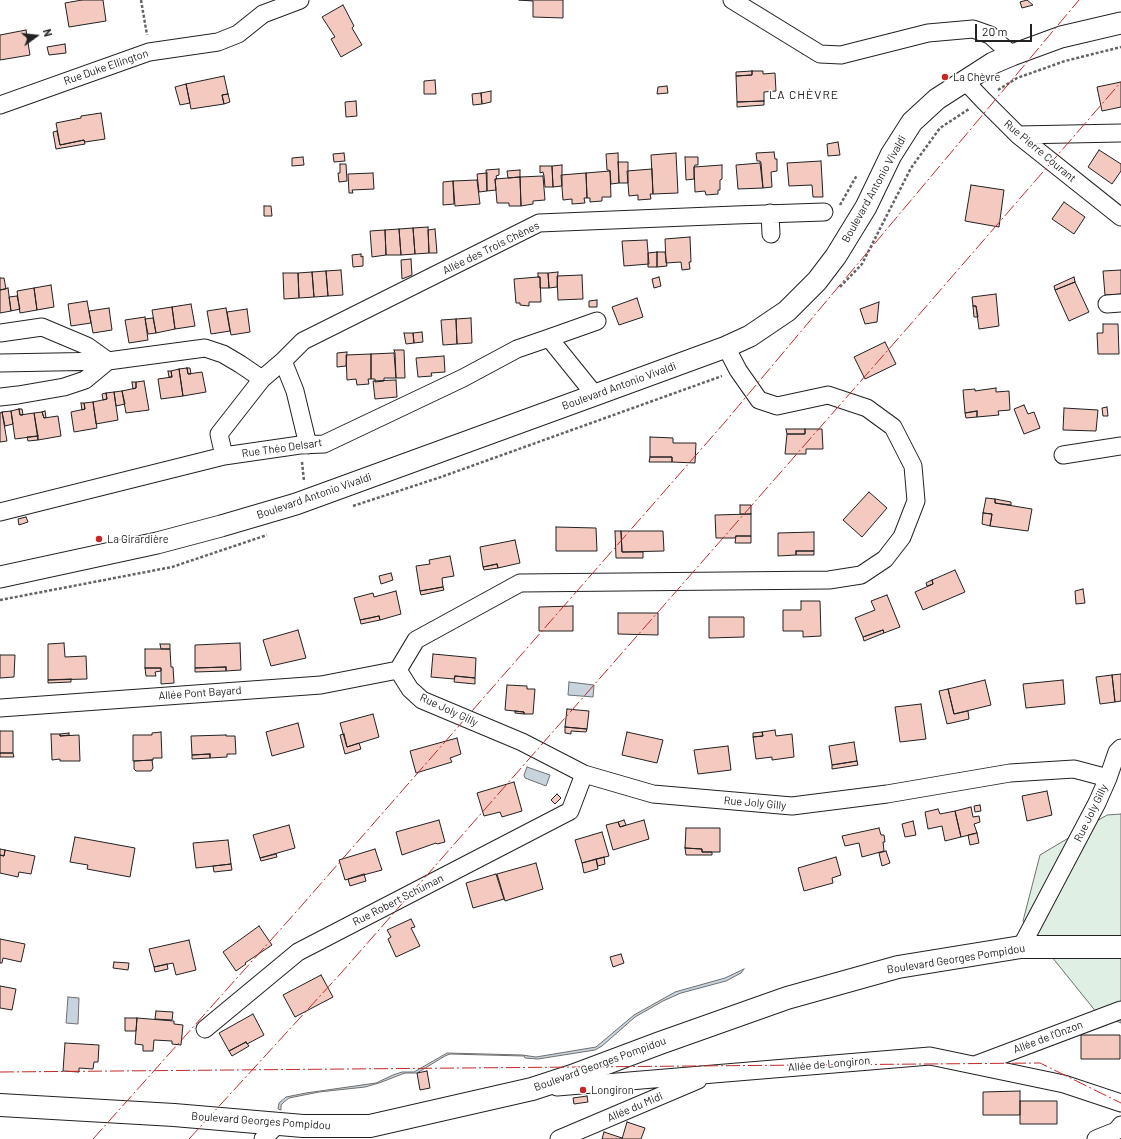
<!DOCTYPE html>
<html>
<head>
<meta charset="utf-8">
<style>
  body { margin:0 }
  #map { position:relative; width:1121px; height:1139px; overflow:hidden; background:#fff; font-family:Barlow,sans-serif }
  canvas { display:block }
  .north { position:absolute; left:16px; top:16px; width:40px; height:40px; -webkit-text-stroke:3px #fff; paint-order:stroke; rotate:75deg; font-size:11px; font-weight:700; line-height:16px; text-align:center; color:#222 }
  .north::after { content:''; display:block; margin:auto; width:14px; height:18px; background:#222; clip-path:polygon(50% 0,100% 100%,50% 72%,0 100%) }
  .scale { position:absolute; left:975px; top:24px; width:57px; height:18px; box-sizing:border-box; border:2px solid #222; border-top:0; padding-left:5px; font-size:12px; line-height:14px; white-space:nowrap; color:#222; -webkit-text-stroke:3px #fff; paint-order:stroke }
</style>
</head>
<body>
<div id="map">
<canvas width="1121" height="1139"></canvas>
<div class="north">N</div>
<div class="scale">20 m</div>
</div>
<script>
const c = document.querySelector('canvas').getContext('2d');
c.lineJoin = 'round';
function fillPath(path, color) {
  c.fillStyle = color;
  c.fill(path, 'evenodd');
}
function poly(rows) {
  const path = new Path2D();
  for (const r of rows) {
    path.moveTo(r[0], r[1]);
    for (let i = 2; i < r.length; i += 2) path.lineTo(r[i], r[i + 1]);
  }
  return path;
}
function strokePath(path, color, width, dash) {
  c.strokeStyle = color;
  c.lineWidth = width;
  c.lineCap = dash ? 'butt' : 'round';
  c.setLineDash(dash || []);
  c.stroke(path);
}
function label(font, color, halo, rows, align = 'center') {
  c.font = font + ' Barlow,sans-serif';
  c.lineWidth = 3;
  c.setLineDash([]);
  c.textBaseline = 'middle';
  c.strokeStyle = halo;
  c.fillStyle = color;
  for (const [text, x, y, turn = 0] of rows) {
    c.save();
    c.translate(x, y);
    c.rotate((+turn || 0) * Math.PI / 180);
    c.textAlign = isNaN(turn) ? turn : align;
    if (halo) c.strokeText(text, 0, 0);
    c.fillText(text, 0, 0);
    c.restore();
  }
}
const green = poly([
  [1121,814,1121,1023,1097,1013,1023,921,1040,855,1107,815,1121,814]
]);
const water = poly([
  [569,682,594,685,593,697,568,695,569,682],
  [527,767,550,775,546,786,525,778,524,775,527,767],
  [744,969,741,973,726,981,681,993,663,1001,635,1017,602,1046,595,1050,538,1059,525,1058,524,1056,450,1054,445,1056,417,1073,405,1073,379,1083,365,1087,319,1092,289,1098,284,1102,281,1105,281,1110,278,1109,279,1103,286,1097,306,1093,376,1083,393,1075,402,1072,414,1072,447,1053,522,1055,536,1057,596,1047,634,1015,668,996,675,992,725,978,744,969],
  [68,997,79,998,78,1024,66,1023,68,997]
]);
const building = poly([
  [82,0,103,0,106,21,69,27,65,3,82,0],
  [519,0,563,0,563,18,533,17,533,1,519,0],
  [1027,0,1033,5,1022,8,1020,2,1027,0],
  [343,5,354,26,352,28,362,45,341,57,331,39,335,37,322,17,343,5],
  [26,30,30,55,0,60,0,35,26,30],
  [65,44,66,53,49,55,47,47,65,44],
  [752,71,763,71,763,74,775,73,776,91,764,92,764,101,737,102,736,76,752,75,752,71],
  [752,71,752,75,736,76,736,72,752,71],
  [224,76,228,94,222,95,224,104,191,109,186,84,224,76],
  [435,80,436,94,424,94,424,81,435,80],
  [1121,82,1121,107,1102,111,1097,87,1121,82],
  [186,84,190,103,180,105,175,87,186,84],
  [667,86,668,93,657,94,658,87,667,86],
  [491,91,491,102,482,104,481,93,491,91],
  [481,93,482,104,473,105,472,94,481,93],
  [228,94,230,102,224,104,222,95,228,94],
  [356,101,357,116,346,117,345,102,356,101],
  [764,101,764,105,737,107,737,102,764,101],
  [101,113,105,139,85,142,84,140,60,145,56,123,81,118,81,116,101,113],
  [57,131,60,145,84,140,85,144,56,149,53,132,57,131],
  [838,142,840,155,828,156,827,144,838,142],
  [1099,150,1121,164,1121,171,1112,184,1088,167,1099,150],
  [774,152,775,159,777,159,777,171,771,172,772,187,763,188,761,163,760,161,757,161,756,153,774,152],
  [344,153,345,161,334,162,333,154,344,153],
  [618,153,619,183,611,184,610,171,609,170,607,170,606,154,618,153],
  [676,153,678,193,653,194,651,155,676,153],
  [303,157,304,165,292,166,292,158,303,157],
  [685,157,698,157,698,165,695,165,694,167,694,179,686,180,685,157],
  [821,161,823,197,813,197,812,185,789,186,787,163,821,161],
  [618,162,628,162,628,183,619,183,618,162],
  [760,163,763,188,738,189,736,165,760,163],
  [340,164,346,164,347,181,339,182,338,173,340,173,340,164],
  [562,165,562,186,553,187,552,166,562,165],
  [722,165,722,179,720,180,720,190,718,190,718,194,706,195,705,191,695,192,694,167,722,165],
  [540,166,552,166,553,187,545,187,544,176,543,172,540,173,540,166],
  [499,169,499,175,496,176,497,179,495,179,496,190,487,191,486,170,499,169],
  [652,169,653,194,650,194,651,199,638,200,638,195,629,196,627,171,652,169],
  [520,170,520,177,508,178,507,171,520,170],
  [610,171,611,197,602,197,602,201,590,202,590,198,587,198,586,173,610,171],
  [373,173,374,189,352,190,353,193,349,193,348,174,373,173],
  [487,173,487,191,479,192,477,174,487,173],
  [586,173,587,198,584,198,585,203,572,204,572,199,563,200,561,175,586,173],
  [543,176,545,200,533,201,533,204,521,206,520,177,543,176],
  [520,177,521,206,509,206,509,203,497,203,495,179,520,177],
  [477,180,480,204,455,206,453,181,477,180],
  [453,181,454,204,443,205,443,182,453,181],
  [971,185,1004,190,999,227,965,221,971,185],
  [1064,202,1085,217,1074,234,1052,219,1064,202],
  [264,206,271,206,272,216,264,216,264,206],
  [428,227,429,253,415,254,413,228,428,227],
  [413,228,415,254,401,255,399,229,413,228],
  [399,229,401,255,386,255,385,230,399,229],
  [435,229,437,253,429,253,428,230,435,229],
  [385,230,386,255,372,257,370,231,385,230],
  [690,237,691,262,689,262,690,269,682,270,681,262,666,263,665,239,690,237],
  [647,240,649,264,624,266,622,241,647,240],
  [657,252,657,267,648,267,648,253,657,252],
  [657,252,665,252,667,266,657,267,657,252],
  [361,254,361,257,363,256,363,266,353,267,352,255,361,254],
  [411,259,412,275,402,279,401,260,411,259],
  [341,270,343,295,328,296,326,271,341,270],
  [1121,270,1121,294,1105,295,1103,271,1121,270],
  [326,271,328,296,314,297,312,272,326,271],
  [312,272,314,297,299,298,298,273,312,272],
  [558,272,557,287,549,288,548,273,558,272],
  [283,273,298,273,299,298,284,299,283,273],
  [538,273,548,273,549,288,540,288,540,277,538,277,538,273],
  [582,275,583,299,558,300,557,276,582,275],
  [538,277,540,277,541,302,529,302,529,306,520,305,520,303,516,303,514,279,538,277],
  [659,277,661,286,654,288,652,279,659,277],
  [1074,277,1075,282,1055,290,1054,286,1074,277],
  [0,278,4,278,6,289,0,290,0,278],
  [1075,282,1089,312,1069,321,1055,290,1075,282],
  [51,285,54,307,37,310,34,288,51,285],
  [8,288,11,311,0,313,0,290,8,288],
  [34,288,37,310,20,313,17,291,34,288],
  [996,294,999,326,979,329,976,306,973,306,972,297,996,294],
  [17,296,20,309,11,311,9,297,17,296],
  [637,298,643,317,619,325,612,307,637,298],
  [597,300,597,307,589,307,589,301,597,300],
  [87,301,91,323,71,326,68,304,87,301],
  [879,302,877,322,865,324,860,309,879,302],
  [191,304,195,326,175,329,172,307,191,304],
  [973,306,976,306,978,317,974,317,973,306],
  [172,307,175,329,156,333,152,310,172,307],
  [109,308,112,330,93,333,89,311,109,308],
  [226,308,230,331,211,334,207,311,226,308],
  [247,309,250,332,231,335,227,312,247,309],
  [145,317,148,340,129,343,125,320,145,317],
  [153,318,156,333,148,334,145,319,153,318],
  [471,318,472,343,457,344,456,319,471,318],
  [456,319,457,344,443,345,441,320,456,319],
  [1103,324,1118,324,1119,354,1098,354,1097,333,1103,333,1103,324],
  [422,332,423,342,414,343,413,333,422,332],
  [404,333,413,333,414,343,406,344,404,333],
  [885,342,896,364,865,379,854,357,885,342],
  [394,350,404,350,405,378,396,378,395,353,394,350],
  [347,352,346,366,337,367,337,353,347,352],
  [394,353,396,378,384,378,384,381,375,382,375,379,371,379,371,354,394,353],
  [371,354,371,379,368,379,369,384,357,385,356,379,347,380,346,355,371,354],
  [444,356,445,372,431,373,432,376,418,377,416,358,444,356],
  [187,368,188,374,202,372,206,392,183,396,179,369,187,368],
  [187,368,190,368,191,374,188,374,187,368],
  [179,369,183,396,161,399,158,379,172,377,171,371,179,369],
  [168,371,171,371,172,377,169,377,168,371],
  [396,380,397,397,375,399,373,381,396,380],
  [144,381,149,410,126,413,122,391,136,388,136,382,144,381],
  [132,382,136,382,136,388,133,389,132,382],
  [996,388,996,392,1009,391,1010,410,998,411,999,415,977,417,977,411,965,413,963,390,975,389,975,391,996,388],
  [122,391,125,404,116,406,114,392,122,391],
  [114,392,118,420,96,424,93,402,107,399,106,393,114,392],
  [106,393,107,399,103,400,102,394,106,393],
  [93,402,97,428,74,432,71,412,85,409,84,403,93,402],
  [81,403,84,403,85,409,82,410,81,403],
  [1024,405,1028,414,1034,412,1040,428,1024,434,1014,409,1024,405],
  [1107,407,1108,416,1103,416,1102,408,1107,407],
  [1064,408,1098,410,1096,431,1063,430,1064,408],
  [19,409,20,415,34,413,38,436,15,439,11,411,19,409],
  [19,409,22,409,23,415,20,415,19,409],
  [11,411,13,424,5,426,2,412,11,411],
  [45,411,46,417,44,418,42,412,45,411],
  [977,411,977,417,966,418,965,413,977,411],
  [2,412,7,441,0,442,0,413,2,412],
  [42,412,44,418,58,416,61,436,38,440,34,413,42,412],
  [786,429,805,429,805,434,787,434,786,429],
  [805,429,822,429,823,449,806,449,806,454,785,454,787,434,805,434,805,429],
  [38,436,38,440,28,441,27,437,38,436],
  [650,437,673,438,673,443,696,443,695,463,672,462,672,457,650,457,650,437],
  [650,457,672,457,672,462,649,462,650,457],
  [869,492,887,508,862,537,843,520,869,492],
  [986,498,995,499,995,503,1032,509,1028,531,990,526,992,514,983,513,986,498],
  [995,499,1011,502,1011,505,995,503,995,499],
  [740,505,751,505,751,514,740,514,740,505],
  [983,513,992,514,990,526,982,524,983,513],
  [751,514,751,536,736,536,735,538,716,538,715,515,751,514],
  [26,517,28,522,19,525,18,519,26,517],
  [556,527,596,528,597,551,556,551,556,527],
  [615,531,621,531,622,552,643,552,643,558,616,558,615,531],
  [621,531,663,531,664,551,622,552,621,531],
  [814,532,814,551,796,551,796,555,778,556,778,533,814,532],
  [736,536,751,536,751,543,735,543,736,536],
  [515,540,520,563,498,568,497,564,483,567,480,547,515,540],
  [796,551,814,551,814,555,796,555,796,551],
  [450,556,454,576,442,578,443,587,420,591,416,566,430,564,429,560,450,556],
  [497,564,498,568,484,570,483,567,497,564],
  [955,570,965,592,923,610,915,592,933,584,932,580,955,570],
  [391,573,393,580,381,584,379,576,391,573],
  [932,580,933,584,927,586,926,583,932,580],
  [443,587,444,590,421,595,420,591,443,587],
  [1083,589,1085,603,1076,604,1075,591,1083,589],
  [396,591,401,614,380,620,379,616,360,620,354,598,373,593,374,597,396,591],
  [887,595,900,627,884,633,883,630,863,637,855,618,875,610,871,601,887,595],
  [801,601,820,601,821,636,803,637,803,631,783,631,783,610,801,610,801,601],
  [573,606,573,631,539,631,539,607,573,606],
  [618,613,658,613,658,635,618,634,618,613],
  [379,616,380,620,361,624,360,620,379,616],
  [709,617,744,617,744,637,709,638,709,617],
  [298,630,306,658,271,666,263,640,298,630],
  [883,630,884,633,864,641,863,637,883,630],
  [64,643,65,657,86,656,87,679,48,680,48,644,64,643],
  [240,643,241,670,226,671,226,667,195,668,195,645,240,643],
  [160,644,170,644,170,649,161,649,160,644],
  [145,649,170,649,171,667,173,667,174,683,161,684,161,668,145,668,145,649],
  [433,654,476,658,475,678,455,676,454,679,431,677,433,654],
  [0,655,15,655,14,677,0,678,0,655],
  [226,667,226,671,195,672,195,668,226,667],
  [145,668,161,668,161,671,155,672,156,676,146,676,145,668],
  [1121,674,1121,701,1115,702,1112,675,1121,674],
  [1112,675,1115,702,1100,704,1096,677,1112,675],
  [455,676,475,678,475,684,454,682,455,676],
  [71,679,71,682,48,683,48,680,71,679],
  [985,680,991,705,954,714,948,689,985,680],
  [1063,680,1065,704,1026,708,1023,684,1063,680],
  [507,685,527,686,527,689,535,689,533,714,524,714,524,712,505,710,507,685],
  [948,689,954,714,968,711,969,719,947,724,939,691,948,689],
  [921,704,926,739,900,742,895,707,921,704],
  [567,709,589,711,587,729,565,727,567,709],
  [515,711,524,712,524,714,515,713,515,711],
  [373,714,379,737,347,747,340,723,373,714],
  [298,723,304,747,272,756,266,732,298,723],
  [565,727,587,729,586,732,571,731,571,734,565,733,565,727],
  [775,730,776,736,792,734,794,757,772,760,772,757,756,759,753,737,763,736,762,732,775,730],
  [0,731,13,731,13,753,0,753,0,731],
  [161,732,162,758,153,758,153,760,133,761,133,735,152,735,152,733,161,732],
  [627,732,663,740,657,763,622,755,627,732],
  [762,732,763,736,753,737,753,733,762,732],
  [69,733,69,735,60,736,60,734,69,733],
  [51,734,60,734,60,736,79,735,80,761,60,761,60,759,52,760,51,734],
  [344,734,347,747,359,743,361,749,345,754,340,735,344,734],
  [226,735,226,736,235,736,236,754,227,754,227,757,210,758,210,754,192,755,191,736,226,735],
  [457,738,461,754,450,758,452,762,416,773,410,751,457,738],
  [854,742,857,761,832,765,829,746,854,742],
  [728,746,731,770,698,774,694,750,728,746],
  [0,753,13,753,14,757,0,757,0,753],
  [210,754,210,758,192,759,192,755,210,754],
  [152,760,153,768,151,771,136,771,134,769,134,761,152,760],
  [857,761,858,765,832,769,832,765,857,761],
  [514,782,522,811,502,817,500,812,484,816,477,793,514,782],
  [1047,791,1052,815,1027,821,1022,796,1047,791],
  [557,794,561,798,555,804,551,800,557,794],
  [980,805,981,811,975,812,974,806,980,805],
  [971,807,973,817,979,816,980,822,974,824,977,833,961,837,955,811,971,807],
  [938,809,940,814,955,811,961,837,945,841,942,826,928,829,925,812,938,809],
  [439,820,445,842,437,844,436,843,402,855,396,832,439,820],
  [624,820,626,825,620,827,618,822,624,820],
  [644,820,649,839,613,850,606,825,618,822,620,827,644,820],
  [913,821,916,835,905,837,902,824,913,821],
  [289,825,295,848,260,858,253,835,289,825],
  [686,828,720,828,720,852,702,852,702,849,685,848,686,828],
  [879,828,881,835,884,835,885,842,883,842,884,851,862,857,859,843,845,846,842,836,879,828],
  [602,832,609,856,582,863,575,840,602,832],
  [977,833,979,843,970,845,968,835,977,833],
  [75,837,135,848,130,877,87,869,88,865,70,862,75,837],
  [228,840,231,864,196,868,193,843,228,840],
  [685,848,702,849,702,852,712,852,712,855,686,855,685,848],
  [0,849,5,850,4,856,0,855,0,849],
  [375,849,382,870,345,880,339,860,375,849],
  [5,850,35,856,31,874,19,872,18,877,0,873,0,855,4,856,5,850],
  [886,851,890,863,882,866,879,853,886,851],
  [276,854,277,857,261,861,260,858,276,854],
  [604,857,605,864,598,866,596,859,604,857],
  [836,857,841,875,832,878,833,883,804,891,798,868,836,857],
  [596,859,598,869,584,873,582,863,596,859],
  [536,863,543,889,505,901,497,874,536,863],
  [231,864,232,870,214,872,213,866,231,864],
  [364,874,366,881,350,886,348,879,364,874],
  [496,874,504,899,473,908,466,883,496,874],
  [411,919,415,927,411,928,420,946,396,957,388,939,391,937,387,930,411,919],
  [259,926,272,945,245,963,246,964,236,971,223,952,259,926],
  [0,939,25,944,21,962,3,958,2,963,0,963,0,939],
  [189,940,196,970,176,975,173,963,154,967,149,949,189,940],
  [621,954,624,963,613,967,610,957,621,954],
  [114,962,129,963,128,970,113,968,114,962],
  [167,964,168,969,155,972,154,967,167,964],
  [321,975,333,997,295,1017,283,995,321,975],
  [0,986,16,989,12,1010,0,1008,0,986],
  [156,1011,173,1012,172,1020,155,1019,156,1011],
  [253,1014,264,1035,247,1044,246,1042,229,1051,219,1033,253,1014],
  [125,1018,137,1018,136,1031,125,1031,125,1018],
  [137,1018,174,1021,174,1024,183,1025,181,1045,172,1044,172,1041,154,1040,153,1051,143,1051,143,1045,135,1044,137,1018],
  [1081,1035,1120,1035,1120,1059,1081,1059,1081,1035],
  [246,1042,249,1046,232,1056,229,1051,246,1042],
  [65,1043,99,1045,98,1062,94,1062,93,1069,79,1068,79,1072,63,1071,65,1043],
  [427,1071,430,1088,420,1090,417,1073,427,1071],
  [1020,1091,1020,1115,983,1115,983,1092,1020,1091],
  [587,1096,588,1102,574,1104,573,1098,587,1096],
  [1020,1101,1057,1101,1057,1124,1020,1124,1020,1101],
  [627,1122,645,1128,641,1139,622,1139,627,1122],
  [604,1132,622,1138,622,1139,602,1139,604,1132]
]);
const path = poly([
  [141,0,147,35],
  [998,90,1017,78,1065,61,1121,47],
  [840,205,857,175],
  [840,287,862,264,911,168,940,128,969,109],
  [302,462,304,481],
  [353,506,441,477,722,376],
  [0,600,172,567,267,535]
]);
const minor = poly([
  [732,0,820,54,841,55,928,33,973,29,990,35,1012,55],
  [965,81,983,100,1018,135,1121,217],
  [0,105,149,52,218,42,238,34,263,14,300,0],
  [1018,135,1121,133],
  [770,213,771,234],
  [1107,304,1121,303],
  [0,333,42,327,87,346,108,361,205,348,223,354,240,364,262,379],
  [549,338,597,321],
  [726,347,738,370,759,400,777,406,828,395,867,408,893,427,913,466,916,501,902,537,885,559,861,575,829,580,520,583,416,640,398,670,410,689,422,700,522,742,584,774,653,794,792,806,887,794,1010,773,1074,769,1108,778,1097,803,1021,947],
  [283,361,295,391,308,445],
  [0,363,108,361],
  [0,397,18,395,64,387,85,380,108,361],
  [1063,455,1121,446],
  [224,456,219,434,262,379,283,361,303,341,539,223,735,215,824,212],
  [0,512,224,456,300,445,324,444,463,378,517,349,549,338,595,395],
  [0,708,321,685,398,670],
  [1108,778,1117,752,1121,748],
  [205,1029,298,952,570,811,584,774],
  [975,1065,1121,1010],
  [557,1087,930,1056,1064,1084,1121,1103],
  [263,1139,279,1123],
  [559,1139,698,1080],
  [1096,1139,1116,1131,1121,1125]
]);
const tertiary = poly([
  [0,577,157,543,221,526,296,504,595,395,726,347,750,336,787,311,817,281,836,256,866,207,891,155,912,122,937,99,993,63,1012,55,1061,37,1121,23]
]);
const secondary = poly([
  [0,1105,174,1115,303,1126,370,1126,532,1089,572,1076,660,1043,787,998,898,967,1021,947,1121,947]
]);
const power = poly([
  [0,1072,1040,1063,1121,1103],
  [93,1139,296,912,725,422,1079,0],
  [189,1139,342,972,917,317,1121,82]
]);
const markers = [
  [945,77,4,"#c62828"],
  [99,539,4,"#c62828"],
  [583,1090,4,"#c62828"]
];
const streetNames = [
  ["Rue Duke Ellington",106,67,-19],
  ["Rue Pierre Courant",1040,151,40],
  ["Boulevard Antonio Vivaldi",874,189,-61],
  ["Allée des Trois Chênes",491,248,-26],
  ["Boulevard Antonio Vivaldi",619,386,-20],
  ["Rue Théo Delsart",282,448,-8],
  ["Boulevard Antonio Vivaldi",314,496,-19],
  ["Allée Pont Bayard",200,693,-4],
  ["Rue Joly Gilly",449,710,25],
  ["Rue Joly Gilly",755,803,5],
  ["Rue Joly Gilly",1091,813,-64],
  ["Rue Robert Schuman",398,900,-27],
  ["Boulevard Georges Pompidou",956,959,-9],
  ["Allée de l'Onzon",1048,1037,-21],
  ["Boulevard Georges Pompidou",600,1064,-20],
  ["Allée de Longiron",829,1064,-5],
  ["Allée du Midi",635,1107,-23],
  ["Boulevard Georges Pompidou",261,1121,4]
];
const poiNames = [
  ["La Chèvre",953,77],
  ["La Girardière",107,539],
  ["Longiron",591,1090]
];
const neighbourhoodNames = [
  ["LA CHÈVRE",804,95]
];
fillPath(green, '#e0efe3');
strokePath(green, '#6f6f6f', 1);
fillPath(water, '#c7d3dd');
strokePath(water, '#6f6f6f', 1);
fillPath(building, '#f3c9c0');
strokePath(building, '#222', 1);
strokePath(minor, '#222', 19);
strokePath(tertiary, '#222', 23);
strokePath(secondary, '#222', 24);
strokePath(path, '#646464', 2.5, [3, 2]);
strokePath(minor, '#fff', 17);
strokePath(tertiary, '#fff', 21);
strokePath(secondary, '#fff', 22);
strokePath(power, '#c62828', 1, [14, 3, 2, 3]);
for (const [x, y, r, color] of markers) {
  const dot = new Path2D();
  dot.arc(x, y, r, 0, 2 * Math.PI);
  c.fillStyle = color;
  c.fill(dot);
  strokePath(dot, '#fff', 1.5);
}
label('11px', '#222', '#fff', streetNames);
label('11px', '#222', '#fff', poiNames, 'left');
c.letterSpacing = '1px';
label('12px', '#222', '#fff', neighbourhoodNames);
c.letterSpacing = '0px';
</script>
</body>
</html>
